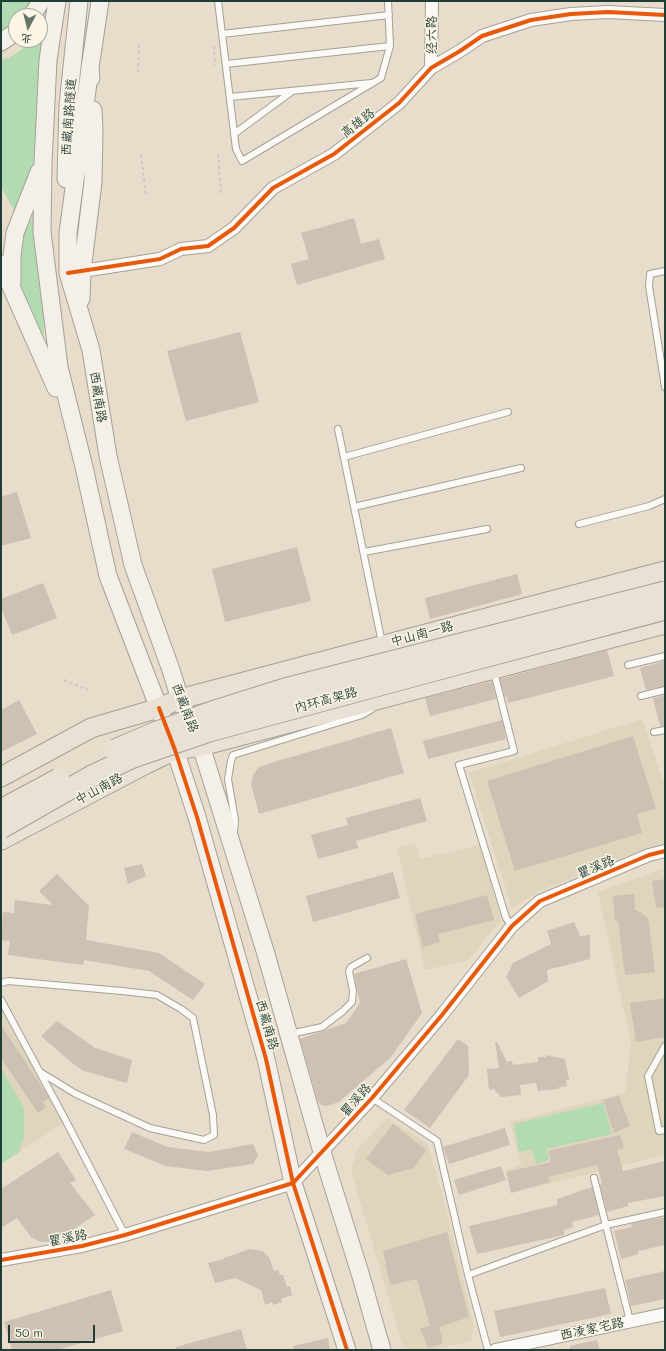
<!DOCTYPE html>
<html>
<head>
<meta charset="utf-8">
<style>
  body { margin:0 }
  #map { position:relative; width:666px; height:1351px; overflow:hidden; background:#e8dccb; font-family:Mali,"LXGW WenKai TC",sans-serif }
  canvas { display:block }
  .frame { position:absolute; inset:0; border:2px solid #1f3d34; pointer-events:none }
  .north { position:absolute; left:8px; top:8px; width:40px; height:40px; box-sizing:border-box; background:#fcf5e5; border:1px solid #a4ab9e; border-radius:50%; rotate:187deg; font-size:11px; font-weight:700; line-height:16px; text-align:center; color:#1f3d34 }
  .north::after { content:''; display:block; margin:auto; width:14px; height:18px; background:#657569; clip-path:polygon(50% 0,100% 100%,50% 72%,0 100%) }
  .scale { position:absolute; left:8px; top:1325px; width:87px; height:18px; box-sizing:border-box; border:2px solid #1f3d34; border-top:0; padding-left:5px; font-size:12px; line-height:14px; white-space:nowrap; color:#1f3d34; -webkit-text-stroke:3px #fcf5e5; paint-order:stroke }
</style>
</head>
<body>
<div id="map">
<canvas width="666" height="1351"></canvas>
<div class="frame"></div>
<div class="north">北</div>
<div class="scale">50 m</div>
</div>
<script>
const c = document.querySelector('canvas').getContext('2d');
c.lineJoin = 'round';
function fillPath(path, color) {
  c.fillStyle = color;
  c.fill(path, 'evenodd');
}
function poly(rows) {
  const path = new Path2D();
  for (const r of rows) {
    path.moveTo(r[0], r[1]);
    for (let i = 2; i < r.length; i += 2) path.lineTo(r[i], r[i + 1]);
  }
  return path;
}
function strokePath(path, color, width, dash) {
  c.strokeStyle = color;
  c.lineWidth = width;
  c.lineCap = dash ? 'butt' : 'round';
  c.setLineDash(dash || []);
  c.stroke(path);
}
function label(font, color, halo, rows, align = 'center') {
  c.font = font + ' Mali,"LXGW WenKai TC",sans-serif';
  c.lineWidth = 3;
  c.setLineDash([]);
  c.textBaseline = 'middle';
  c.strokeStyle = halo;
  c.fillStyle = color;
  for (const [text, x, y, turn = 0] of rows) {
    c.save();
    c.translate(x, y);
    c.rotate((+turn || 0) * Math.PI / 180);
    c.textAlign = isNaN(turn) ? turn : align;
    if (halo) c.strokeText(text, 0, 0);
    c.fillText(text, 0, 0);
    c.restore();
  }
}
const built = poly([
  [642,719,665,786,665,843,626,856,540,891,512,908,469,773],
  [416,843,420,859,480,845,501,919,469,960,425,970,397,848],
  [665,868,665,1155,511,1193,506,1170,521,1165,510,1122,625,1093,631,1043,598,892],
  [1,994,40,1072,66,1121,1,1164],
  [387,1118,427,1143,442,1193,474,1325,471,1341,433,1350,409,1350,403,1346,351,1171,357,1150]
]);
const green = poly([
  [1,1,37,1,28,16,16,16,16,27,1,34],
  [42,33,44,45,35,172,17,216,1,187,1,59,9,58,35,40,40,40,40,35],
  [34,214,38,224,44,328,43,340,17,284,19,243],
  [1,1068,24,1108,24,1136,19,1152,1,1164],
  [603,1103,612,1134,546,1149,549,1160,536,1164,532,1149,519,1152,514,1124]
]);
const building = poly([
  [354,218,361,244,379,239,385,259,297,285,291,264,309,259,301,233],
  [240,332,259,402,186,421,167,351],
  [17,492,31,538,1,546,1,497],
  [297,547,311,601,225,622,212,569],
  [517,574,522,594,430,619,425,598],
  [43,583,57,618,12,635,1,607,1,599],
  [607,650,614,676,508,703,507,697,505,697,500,679],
  [665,661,665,686,646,690,640,668],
  [492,681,496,699,430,716,425,698],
  [665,695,665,726,660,726,653,698],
  [19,700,37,734,1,752,1,710],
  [502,720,506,739,428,759,423,741],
  [391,728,404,773,259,814,251,784,253,775,259,767,274,762],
  [633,736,656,809,637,814,642,833,515,871,487,781],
  [420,798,427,821,356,841,358,848,318,859,311,835,348,825,346,818],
  [142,864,146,876,128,884,124,868],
  [393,872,400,898,313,922,306,896],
  [57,874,89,906,86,940,159,953,205,984,193,1000,149,971,84,960,83,965,8,955,10,941,1,940,3,912,14,913,15,900,53,905,39,891],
  [665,879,665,907,656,908,652,881],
  [634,894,635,910,640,912,648,918,655,972,625,975,618,921,615,921,613,896],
  [487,895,494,920,438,934,440,942,423,947,415,914],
  [574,922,580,936,590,935,590,959,547,970,548,981,519,998,506,977,513,963,551,944,547,931],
  [406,959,422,1013,391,1057,339,1102,327,1106,321,1105,318,1101,300,1039,346,1023,360,1003,354,974],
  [665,998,665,1037,636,1042,630,1003],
  [57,1021,95,1048,132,1060,127,1083,84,1071,72,1063,41,1036],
  [1,1025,49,1098,43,1102,46,1107,38,1113,1,1058],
  [458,1039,468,1046,469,1075,430,1128,404,1110],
  [495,1042,497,1042,507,1062,512,1061,513,1065,538,1062,538,1057,546,1057,545,1055,565,1059,569,1080,566,1080,567,1086,559,1087,559,1089,538,1091,536,1083,520,1085,521,1095,500,1097,499,1093,496,1093,495,1089,489,1090,487,1069,499,1068],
  [619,1096,630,1126,614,1133,603,1100],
  [393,1124,426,1150,414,1168,388,1175,366,1159],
  [505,1128,510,1145,449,1164,443,1147],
  [132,1132,167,1147,209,1152,253,1144,258,1155,253,1164,207,1171,166,1166,124,1149],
  [620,1135,624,1148,617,1150,623,1171,665,1161,665,1196,628,1203,628,1206,607,1212,600,1184,602,1183,597,1165,548,1177,550,1182,511,1193,506,1172,551,1162,548,1151],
  [58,1152,76,1180,70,1183,95,1215,57,1240,51,1242,41,1242,31,1237,17,1218,1,1228,1,1189],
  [501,1166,506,1180,459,1195,454,1180],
  [592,1187,599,1215,572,1222,573,1227,564,1230,564,1235,477,1254,469,1226,557,1205,557,1199],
  [665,1217,665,1245,638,1251,638,1254,621,1259,614,1231,632,1227,631,1224],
  [447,1232,469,1317,439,1327,443,1343,428,1348,420,1329,430,1326,417,1279,390,1285,383,1251],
  [250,1249,262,1251,269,1257,274,1271,278,1270,280,1275,283,1275,287,1287,290,1286,292,1295,281,1299,282,1302,273,1305,272,1302,265,1305,261,1290,235,1278,215,1283,208,1263,224,1259,224,1258],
  [665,1271,665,1299,631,1306,625,1280],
  [605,1288,611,1314,500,1337,494,1311],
  [111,1290,123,1331,57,1350,12,1350,4,1322],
  [241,1329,247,1350,176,1350,176,1347],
  [328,1338,330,1350,294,1350,293,1346],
  [597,1340,600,1350,570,1350,570,1346]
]);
const path = poly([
  [214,46,215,65],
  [138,72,139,42],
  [218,154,221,193],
  [141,155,146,195],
  [64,680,88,690]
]);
const service = poly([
  [218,1,236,149,242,161,381,78,390,46,388,1],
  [222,34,389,15],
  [226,64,390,46],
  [230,97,371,83],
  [234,134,291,92],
  [665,271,650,274,649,286,665,387],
  [338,429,382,643],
  [344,457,508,412],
  [354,507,521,468],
  [579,524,649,506,665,499],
  [364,552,487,529],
  [628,665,665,656],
  [494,672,514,751,459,765,506,918,512,926],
  [641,696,665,690],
  [654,732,665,730],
  [234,832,235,820,228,779,231,761,233,755,362,715,372,709],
  [1,983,8,981,122,991,157,995,181,1009,193,1018,213,1115,214,1135,204,1140,150,1128,76,1094,40,1072],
  [1,1000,66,1121,125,1235],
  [290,1034,322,1027,343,1011,352,1002,353,991,349,971,351,967,367,958],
  [665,1046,648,1076,659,1131,665,1130],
  [372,1098,437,1141,468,1275,488,1350],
  [594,1178,630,1321],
  [468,1275,606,1225,665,1212]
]);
const minor = poly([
  [431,68,432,1],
  [76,272,160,259,181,249,208,246,234,228,273,188,334,154,399,103,431,68,460,51,482,36,531,20,571,14,608,12,665,15],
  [1,1260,82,1246,125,1235,293,1183,372,1098,442,1015,512,926,540,901,649,855,665,851],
  [495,1350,665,1314]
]);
const secondary = poly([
  [57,1,48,60,43,163,42,232,59,367,84,467,108,576,175,750,197,817,266,1059,293,1183,347,1350],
  [32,16,41,1],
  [1,42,16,32],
  [90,68,68,233,68,273,91,350,108,456,133,565,171,670,180,699,201,746,266,954,322,1152,360,1273,382,1350],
  [91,78,90,68,100,1],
  [66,179,68,105,79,1],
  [1,264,56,388],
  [12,283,12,256,15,233,39,172],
  [81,299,82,271,93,182,94,131,93,110]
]);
const primary = poly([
  [1,777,91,728,159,708,180,699,665,571],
  [1,840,144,765,175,750,201,746,665,624]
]);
const trunkBridge = poly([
  [115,750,157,732,212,712,285,689,665,592],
  [1,810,59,779],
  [1,828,92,776,133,757,209,731,461,663,665,609]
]);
const cycleway = poly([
  [68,273,160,259,181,249,208,246,234,228,273,188,334,154,399,103,431,68,460,51,482,36,531,20,571,14,608,12,665,15],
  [159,708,175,750,197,817,266,1059,293,1183,347,1350],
  [1,1260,82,1246,125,1235,293,1183,372,1098,442,1015,512,926,540,901,649,855,665,851]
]);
const streetNames = [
  ["经六路",432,35,-90],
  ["西藏南路隧道",69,117,-86],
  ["高雄路",358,123,-38],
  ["西藏南路",98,397,81],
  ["中山南一路",422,634,-15],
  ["内环高架路",326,700,-15],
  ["西藏南路",185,708,69],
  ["中山南路",99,789,-28],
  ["瞿溪路",596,867,-23],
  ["西藏南路",267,1025,74],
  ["瞿溪路",356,1100,-48],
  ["瞿溪路",68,1238,-11],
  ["西凌家宅路",592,1329,-12]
];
fillPath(built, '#dfd5bc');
fillPath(green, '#b3dbb1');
fillPath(building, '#cec0b2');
strokePath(service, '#a4a196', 8);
strokePath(minor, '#a4a196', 14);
strokePath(secondary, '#a4a196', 19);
strokePath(primary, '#a4a196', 21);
strokePath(path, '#c9c9c4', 2, [3, 3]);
strokePath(service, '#fcfaf7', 6);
strokePath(minor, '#fcfaf7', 12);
strokePath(secondary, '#f4f0e9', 17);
strokePath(primary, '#e9e1d4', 19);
strokePath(trunkBridge, '#a4a196', 23, []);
strokePath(trunkBridge, '#e9e1d4', 21);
strokePath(cycleway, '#e8590c', 4);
label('13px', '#1f3d34', '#fcf5e5', streetNames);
</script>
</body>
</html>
